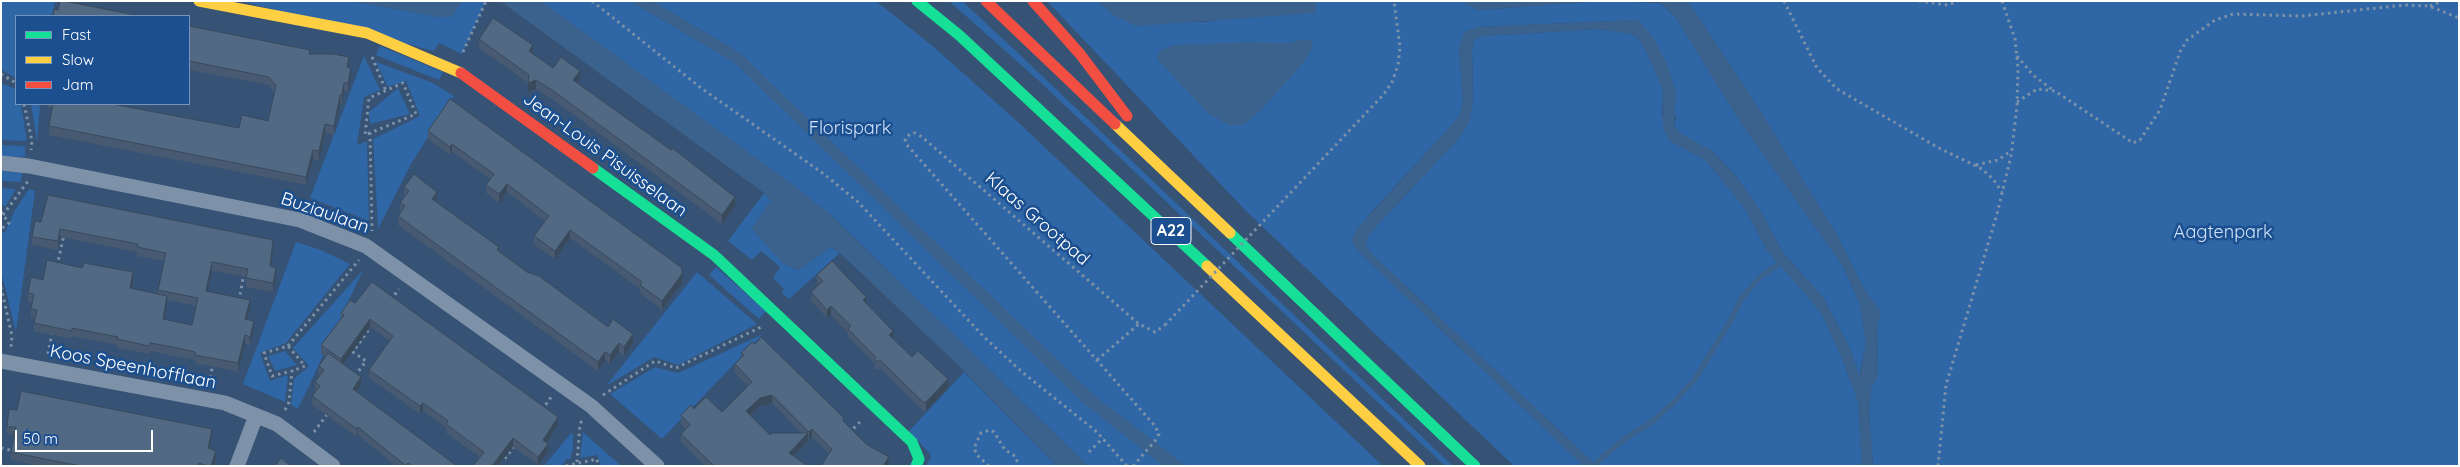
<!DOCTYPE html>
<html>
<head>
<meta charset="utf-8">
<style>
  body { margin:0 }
  #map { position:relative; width:2460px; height:467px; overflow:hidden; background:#365274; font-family:Quicksand,sans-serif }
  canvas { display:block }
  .frame { position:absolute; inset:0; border:2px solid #fff; pointer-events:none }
  .legend { position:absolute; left:15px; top:15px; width:175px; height:90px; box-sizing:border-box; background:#1b4f8f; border:1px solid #7695bc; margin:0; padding:6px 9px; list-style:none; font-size:15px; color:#fff }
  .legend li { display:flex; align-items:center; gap:10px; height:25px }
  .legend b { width:25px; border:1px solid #7695bc }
  .scale { position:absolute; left:15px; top:430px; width:138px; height:22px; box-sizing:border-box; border:2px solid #fff; border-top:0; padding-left:6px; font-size:15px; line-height:18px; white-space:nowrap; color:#fff; -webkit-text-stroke:4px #1b4f8f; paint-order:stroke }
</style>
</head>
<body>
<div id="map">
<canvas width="2460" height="467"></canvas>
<div class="frame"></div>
<ul class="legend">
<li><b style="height:6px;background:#16e098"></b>Fast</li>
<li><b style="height:6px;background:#ffcf43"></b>Slow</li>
<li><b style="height:6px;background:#f24e42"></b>Jam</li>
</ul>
<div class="scale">50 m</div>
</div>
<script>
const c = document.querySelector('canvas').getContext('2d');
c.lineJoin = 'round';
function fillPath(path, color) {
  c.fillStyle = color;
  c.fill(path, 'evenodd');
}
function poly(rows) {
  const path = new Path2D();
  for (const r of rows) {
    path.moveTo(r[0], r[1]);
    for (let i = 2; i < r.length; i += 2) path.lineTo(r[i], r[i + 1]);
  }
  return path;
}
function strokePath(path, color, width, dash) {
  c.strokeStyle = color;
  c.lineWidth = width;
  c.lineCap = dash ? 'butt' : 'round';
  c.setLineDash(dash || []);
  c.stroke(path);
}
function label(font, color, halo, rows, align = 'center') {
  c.font = font + ' Quicksand,sans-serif';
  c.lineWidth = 5;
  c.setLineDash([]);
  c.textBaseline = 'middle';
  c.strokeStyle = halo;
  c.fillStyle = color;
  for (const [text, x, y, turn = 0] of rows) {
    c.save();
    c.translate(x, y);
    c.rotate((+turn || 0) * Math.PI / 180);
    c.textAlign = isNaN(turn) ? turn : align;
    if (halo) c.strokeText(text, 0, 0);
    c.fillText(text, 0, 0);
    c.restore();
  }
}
const green = poly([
  [1,1,55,1,52,16,16,16,16,78,3,71,1,67],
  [241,1,351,1,439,17,451,17,462,1,486,1,462,54,439,43,434,51],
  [541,1,630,1,734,62,771,98,778,90,740,53,652,1,876,1,935,48,1019,123,1383,466,1088,466,831,215],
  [949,1,962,1,1018,53,1453,466,1445,466,1039,81],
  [1047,1,1098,1,1113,15,1183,22,1205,22,1316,3,1311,1,1462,1,1477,10,1601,1,1661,3,1677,19,1739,120,1843,266,1860,304,1866,343,1859,378,1851,351,1823,297,1784,254,1759,209,1736,176,1712,151,1679,133,1674,124,1676,118,1638,20,1477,27,1459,49,1463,102,1459,117,1368,216,1352,240,1356,249,1584,466,1514,466,1246,211],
  [1688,1,2459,1,2459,466,1873,466,1869,414,1871,388,1878,375,1877,324,1880,317,1880,311,1864,289,1837,235,1750,95],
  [1598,29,1632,34,1640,40,1657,72,1663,91,1662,115,1668,140,1704,159,1710,165,1746,210,1768,252,1810,299,1823,316,1843,361,1858,401,1862,466,1597,466,1374,256,1365,246,1368,235,1460,137,1469,122,1473,100,1472,49,1474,40,1484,36],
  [380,46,443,72,439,80,376,55],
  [364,56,380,90,364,97,357,145,367,141,369,221,310,198],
  [376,62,433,83,454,96,411,164,378,229,373,139,420,116,406,81,388,87],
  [1,83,16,89,16,104,21,104,27,141,1,140],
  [398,88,410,114,370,124,369,112],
  [31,104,40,104,37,142],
  [1,145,25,146,25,157,1,156],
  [1,171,22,172,21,182,1,181],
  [1,188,16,189,5,207,1,203],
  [29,189,35,191,16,332,1,271,1,233,5,232,14,212],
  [764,193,771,200,752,229,784,264,799,270,830,247,840,253,789,299,782,293,784,289,773,278,780,267,761,251,752,260,728,241],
  [296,242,321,250,350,264,286,343,260,353,270,381,287,375,288,376,285,402,243,384],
  [716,267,766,311,759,319,709,275],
  [363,270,298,409,291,405,294,379,309,366,293,348],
  [697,272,757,324,678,365,654,357,606,386],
  [763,334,662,439,610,394,655,367,678,373],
  [285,351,297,365,275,371,268,356],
  [964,372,1057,466,926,466,931,458,930,454,909,431],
  [583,432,621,466,601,466,597,455,580,458],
  [571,433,573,434,573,449,570,459,566,459,562,466,544,466]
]);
const water = poly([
  [351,1,462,1,451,17,439,17],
  [500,1,541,1,792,184,831,215,1088,466,1057,466,960,367,840,253,830,247,799,270,784,264,752,229,771,200,764,193],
  [630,1,652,1,740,53,1095,396,1186,466,1163,466,1082,402,734,62],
  [1098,1,1311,1,1316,3,1316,13,1136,26,1113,15],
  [1462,1,1601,1,1477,10],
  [1653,1,1688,1,1750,95,1837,235,1864,289,1880,311,1880,317,1877,324,1878,375,1871,388,1869,414,1873,466,1862,466,1858,401,1843,361,1823,316,1810,299,1768,252,1746,210,1710,165,1704,159,1668,140,1663,127,1663,91,1647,53,1640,40,1632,34,1598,29,1484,36,1474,40,1472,49,1473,100,1469,122,1460,137,1368,235,1366,246,1374,256,1597,466,1584,466,1356,249,1352,240,1356,230,1459,117,1463,102,1459,49,1464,32,1477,27,1638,20,1653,37,1668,66,1676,93,1674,124,1678,132,1712,151,1736,176,1759,209,1784,254,1823,297,1851,351,1860,377,1866,343,1860,304,1843,266,1739,120,1677,19,1662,3],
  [1303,39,1311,40,1313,46,1304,62,1261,110,1244,124,1230,126,1208,113,1157,59,1160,50,1175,45,1246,42,1288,43]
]);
const stream = poly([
  [1597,462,1623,440,1653,421,1675,401,1695,379,1732,318,1741,299,1760,277,1780,263]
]);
const path = poly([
  [592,1,701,88,824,174,858,202,984,337,1022,372,1097,432,1127,466],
  [1784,1,1817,68,1837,89,1937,147,1982,169,1993,179,2002,192],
  [1919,1,1948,5,1958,1],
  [2430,6,2442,1],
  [463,52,486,1],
  [2017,56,2033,75,2054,91],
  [372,57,386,91],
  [1,74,16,83],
  [2017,102,2037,89,2055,91,2133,143,2140,140,2160,110,2180,52,2187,40,2215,20,2233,14,2302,16,2405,5,2429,6,2459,18],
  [24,104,32,141,31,150],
  [370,133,365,135,369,98,403,83,416,114,370,133,372,231],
  [1976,165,1998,160,2011,151],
  [1295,188,1384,94,1392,82,1398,65,1400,47,1394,1],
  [1,212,9,223,1,229],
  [3,215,28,181],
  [57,266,64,235],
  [1,287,12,336,11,347],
  [391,300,399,289],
  [239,301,244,273],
  [288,346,359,260],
  [48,354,52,333],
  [1097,360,1139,324],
  [355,376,366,361,353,352,372,325],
  [209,384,213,363],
  [603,395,655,361,676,368,761,327],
  [285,410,289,402,292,371,272,376,264,353,288,346,305,366,292,371],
  [542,410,551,397],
  [314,432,328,413],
  [849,433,861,421],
  [1,448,14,451],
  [1089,452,1103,438],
  [500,459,503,461,515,445],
  [577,462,580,424,583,419],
  [566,466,597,459,598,466],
  [989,466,977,455,974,448,981,433,990,430,994,432,1005,450,1015,456,1018,463,1017,466],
  [1133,466,1155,441,1159,434,1155,426,907,145,905,139,910,134,915,133,922,137,1139,324,1155,332,1165,325],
  [1938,466,1946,385,1997,214,2011,156,2017,106,2018,68,2015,39,2002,1]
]);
const street = poly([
  [1,163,29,166,300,220,366,246,591,406,657,466],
  [1,361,225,403,277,424,333,466],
  [237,466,256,416]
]);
const fast = poly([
  [917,1,959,35,1207,266],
  [593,168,714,255,912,442,919,459,916,466],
  [1230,233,1475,466]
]);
const slow = poly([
  [199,1,367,33,461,73],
  [1115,124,1230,233],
  [1207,266,1420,466]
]);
const jam = poly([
  [986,1,1115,124],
  [1033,1,1080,54,1127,116],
  [461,73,593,168]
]);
const pathBridge = poly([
  [1165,325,1295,188]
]);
const wall = poly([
  [189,26,310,54,349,67,351,76,348,92,344,91,342,103,340,103,334,135,325,133,319,160,313,159,306,185,49,135,49,126,52,108,47,107,47,104,112,104,239,128,268,121,274,93,269,85,189,70],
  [479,39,533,54,553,68,580,79,577,83,735,206,722,224,555,101,536,89,528,92,528,83,479,48],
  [450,99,682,283,662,310,640,293,640,289,570,238,555,259,534,245,534,236,545,221,507,192,499,203,486,193,486,185,490,179,452,152,450,155,428,139,428,131],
  [404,187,437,200,436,202,499,251,527,272,608,327,633,343,624,356,619,352,610,364,605,360,598,371,398,225,398,216,401,212,400,211,400,203,405,196,404,196],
  [41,222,273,248,271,267,276,276,273,292,246,287,246,277,212,271,208,291,250,308,247,319,254,329,250,345,245,344,238,372,195,363,195,360,173,356,150,351,149,354,117,348,117,345,72,336,72,339,34,331,34,323,35,318,31,317,31,309,32,302,28,302,28,293,43,280,133,281,131,289,158,294,158,290,164,261,137,256,137,252,60,237,58,250,32,245,32,237],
  [167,300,196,306,192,325,165,319],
  [817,275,866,304,893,338,912,357,948,388,926,411,923,411,881,369,875,369,875,364,848,337,848,333,831,315,827,318,811,301,811,292,818,285,817,283],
  [355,303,558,425,547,443,548,452,538,465,513,447,480,457,446,433,446,428,423,411,420,414,369,378,369,370,390,341,370,327,343,364,361,385,357,392,457,466,396,466,358,435,357,437,312,405,312,396,316,391,315,390,315,382,320,375,319,375,319,366,326,357,321,354,321,345,341,319,341,313],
  [741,353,844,422,889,465,888,466,821,466,829,454,812,437,809,441,808,440,808,441,794,456,808,466,705,466,681,442,681,434,686,429,681,424,681,415,694,409,722,412,748,386,735,373,735,364,741,358],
  [772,403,801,433,770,435,751,416,760,406],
  [7,427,212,436,210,448,216,458,214,466,40,466,11,460,11,452,15,435,7,434]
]);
const shadedWall = poly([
  [533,45,533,54,529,51],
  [351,68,351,76,348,92,348,83],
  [580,71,580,79,573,88,573,80],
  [536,80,536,89,528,92,528,83],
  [344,83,344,91,342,103,342,95],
  [340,95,340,103,334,135,334,126],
  [325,124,325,133,319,160,319,151],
  [452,144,452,152,450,155,450,147],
  [313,150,313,159,306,185,306,177],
  [507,184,507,192,499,203,499,194],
  [437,192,437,200,432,208,432,199],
  [735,197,735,206,722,224,722,215],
  [60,229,60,237,58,250,58,241],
  [570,230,570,238,555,259,555,251],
  [273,240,273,248,270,275,270,266],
  [212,262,212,271,206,299,206,291],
  [276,268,276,276,273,292,273,283],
  [133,272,133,281,130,297,130,288],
  [682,274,682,283,662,310,662,301],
  [167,296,167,304,163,327,163,319],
  [866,297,866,305,863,300],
  [250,300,250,308,245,327,245,319],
  [831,306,831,315,827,318,827,310],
  [370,319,370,327,341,367,341,359],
  [254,321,254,329,250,345,250,337],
  [893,331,893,339,889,335],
  [633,334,633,343,624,356,624,347],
  [245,335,245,344,238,372,238,363],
  [619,343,619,352,610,364,610,355],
  [605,352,605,360,598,371,598,362],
  [361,377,361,385,353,397,353,389],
  [948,379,948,388,926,411,926,402],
  [772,395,772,403,760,406,746,420,746,411,760,398],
  [423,403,423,411,420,414,420,406],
  [558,417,558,425,543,449,543,440],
  [358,427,358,435,357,437,357,429],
  [212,429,212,436,208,456,208,448],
  [812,429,812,437,809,441,809,432],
  [808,433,808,441,789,461,789,453],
  [513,438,513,447,498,466,492,466],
  [548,444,548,452,538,465,538,457],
  [216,451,216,458,214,466,211,466],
  [889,457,888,466,883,466]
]);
const building = poly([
  [60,1,64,1,140,16,53,16,54,9,58,10,60,1],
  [493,18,533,45,529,51,553,68,561,57,580,71,573,80,671,150,672,148,735,197,722,215,555,92,536,80,528,83,529,75,479,39,493,18],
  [189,26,310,50,309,54,333,54,349,57,347,67,351,68,348,83,344,83,342,95,340,95,334,126,325,124,319,151,313,150,306,177,49,126,53,104,112,104,239,128,242,115,268,121,276,86,269,77,189,61,189,26],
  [450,99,682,268,682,274,662,301,640,285,642,282,570,230,555,251,534,236,549,216,507,184,499,194,486,185,494,174,452,144,450,147,428,131,450,99],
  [414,174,437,192,432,199,499,247,497,250,516,264,527,272,539,276,608,327,613,319,633,334,624,347,619,343,610,355,605,352,598,362,398,216,405,206,400,203,409,191,404,187,414,174],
  [48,195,273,240,270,266,276,268,273,283,246,278,248,269,212,262,206,291,250,300,245,319,254,321,250,337,245,335,238,363,195,355,195,352,173,347,150,343,149,346,117,339,118,337,72,328,72,331,34,323,37,310,31,309,34,294,28,293,31,277,43,280,47,260,82,268,84,263,133,272,130,288,167,296,163,319,192,325,198,298,158,290,166,253,137,247,138,244,60,229,58,241,32,237,35,221,41,222,48,195],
  [832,261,866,297,863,300,893,331,889,335,912,357,918,351,948,379,926,402,923,402,881,361,875,361,875,356,848,329,851,326,831,306,827,310,811,292,823,281,817,275,832,261],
  [372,282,558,417,543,440,548,444,538,457,513,438,492,466,473,466,484,452,446,424,448,421,423,403,420,406,369,370,393,336,370,319,341,359,321,345,344,315,341,313,350,300,355,303,372,282],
  [761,337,844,418,843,421,866,444,889,457,883,466,821,466,832,449,812,429,809,432,772,395,760,398,746,411,770,435,772,433,808,433,789,453,808,466,714,466,681,434,690,425,681,415,691,405,694,409,706,397,722,412,752,382,735,364,744,355,741,353,752,342,755,344,761,337],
  [328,353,361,377,353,389,457,466,412,466,408,463,406,466,358,427,357,429,312,396,320,386,315,382,324,370,319,366,328,353],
  [21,391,212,429,208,448,216,451,211,466,207,466,199,463,199,466,80,466,11,452,16,427,7,427,9,409,17,410,21,391],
  [281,458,291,466,275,466,281,458]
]);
const shields = [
  [1171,231,40]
];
const shieldNames = [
  ["A22",1171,231]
];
const parkNames = [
  ["Florispark",850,129],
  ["Aagtenpark",2223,233]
];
const streetNames = [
  ["Jean-Louis Pisuisselaan",605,155,36],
  ["Buziaulaan",325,213,19],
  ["Klaas Grootpad",1037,219,41],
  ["Koos Speenhofflaan",133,367,11]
];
fillPath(green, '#2f66a5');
fillPath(water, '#3b618d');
strokePath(stream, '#3b618d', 5.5);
strokePath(path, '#7d92a8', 3, [2.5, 4]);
strokePath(street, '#7d92a8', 15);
strokePath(fast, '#16e098', 11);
strokePath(slow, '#ffcf43', 11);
strokePath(jam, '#f24e42', 11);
strokePath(pathBridge, '#7d92a8', 3, [2.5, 4]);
fillPath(wall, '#475a72');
fillPath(shadedWall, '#394a5c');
fillPath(building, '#526984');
strokePath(building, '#394a5c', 1);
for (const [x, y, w] of shields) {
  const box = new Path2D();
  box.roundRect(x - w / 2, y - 13.5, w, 27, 4);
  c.fillStyle = '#1b4f8f';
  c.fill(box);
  strokePath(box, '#fff', 1);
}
label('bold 16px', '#fff', null, shieldNames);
label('18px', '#cfe3fa', '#1b4f8f', parkNames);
label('18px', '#fff', '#1b4f8f', streetNames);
</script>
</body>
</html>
